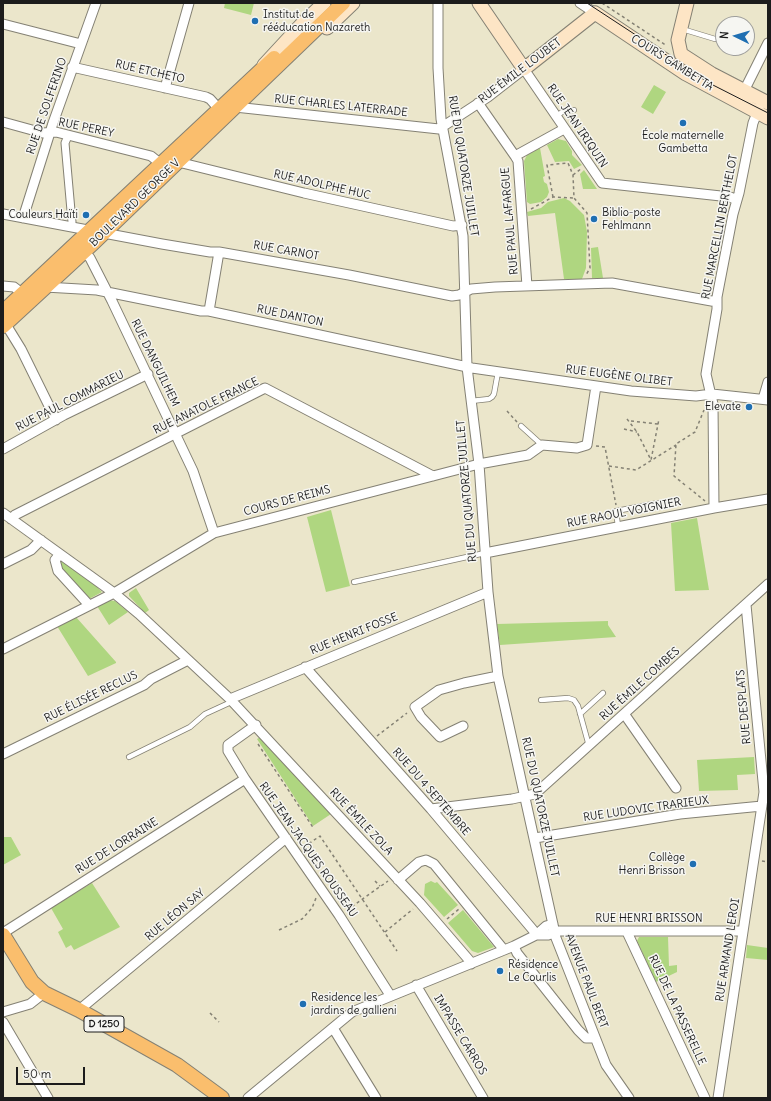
<!DOCTYPE html>
<html>
<head>
<meta charset="utf-8">
<style>
  body { margin:0 }
  #map { position:relative; width:771px; height:1101px; overflow:hidden; background:#ebe6cb; font-family:Delius,sans-serif }
  canvas { display:block }
  .frame { position:absolute; inset:0; border:4px solid #1c1c1c; pointer-events:none }
  .north { position:absolute; left:715px; top:16px; width:40px; height:40px; box-sizing:border-box; background:#f6f6f2; border:1px solid #9f9f9c; border-radius:50%; rotate:275deg; font-size:11px; font-weight:700; line-height:16px; text-align:center; color:#1c1c1c }
  .north::after { content:''; display:block; margin:auto; width:14px; height:18px; background:#1f6fb2; clip-path:polygon(50% 0,100% 100%,50% 72%,0 100%) }
  .scale { position:absolute; left:16px; top:1067px; width:69px; height:18px; box-sizing:border-box; border:2px solid #1c1c1c; border-top:0; padding-left:5px; font-size:12px; line-height:14px; white-space:nowrap; color:#1c1c1c; -webkit-text-stroke:3px #f6f6f2; paint-order:stroke }
</style>
</head>
<body>
<div id="map">
<canvas width="771" height="1101"></canvas>
<div class="frame"></div>
<div class="north">N</div>
<div class="scale">50 m</div>
</div>
<script>
const c = document.querySelector('canvas').getContext('2d');
c.lineJoin = 'round';
function fillPath(path, color) {
  c.fillStyle = color;
  c.fill(path, 'evenodd');
}
function poly(rows) {
  const path = new Path2D();
  for (const r of rows) {
    path.moveTo(r[0], r[1]);
    for (let i = 2; i < r.length; i += 2) path.lineTo(r[i], r[i + 1]);
  }
  return path;
}
function strokePath(path, color, width, dash) {
  c.strokeStyle = color;
  c.lineWidth = width;
  c.lineCap = dash ? 'butt' : 'round';
  c.setLineDash(dash || []);
  c.stroke(path);
}
function label(font, color, halo, rows, align = 'center') {
  c.font = font + ' Delius,sans-serif';
  c.lineWidth = 3;
  c.setLineDash([]);
  c.textBaseline = 'middle';
  c.strokeStyle = halo;
  c.fillStyle = color;
  for (const [text, x, y, turn = 0] of rows) {
    c.save();
    c.translate(x, y);
    c.rotate((+turn || 0) * Math.PI / 180);
    c.textAlign = isNaN(turn) ? turn : align;
    if (halo) c.strokeText(text, 0, 0);
    c.fillText(text, 0, 0);
    c.restore();
  }
}
const green = poly([
  [225,3,254,3,251,15,224,8],
  [654,85,666,92,653,114,641,107],
  [558,139,566,141,572,151,572,155,582,165,574,169,569,161,555,162,547,145],
  [540,148,545,176,543,177,544,182,547,184,549,192,547,197,541,202,530,204,527,202,524,161,527,155],
  [584,170,597,189,583,189,580,174],
  [564,198,570,201,584,215,587,232,586,268,582,279,564,279,555,213,528,216,527,212,541,208,548,202],
  [598,247,603,278,592,278,591,248],
  [331,510,350,586,326,592,307,517],
  [697,518,709,590,675,591,671,523],
  [61,561,65,561,92,582,102,592,89,599,61,570,59,566],
  [136,588,149,610,145,613,129,596,129,593],
  [108,600,115,601,128,612,109,625,97,606],
  [76,617,116,662,116,663,88,676,57,626],
  [608,621,608,625,616,637,500,645,497,624],
  [262,736,334,812,313,826,257,739],
  [754,757,755,774,737,775,738,790,699,791,697,760],
  [3,837,11,837,21,855,3,865],
  [431,881,435,883,437,882,458,905,444,917,424,895,425,884],
  [92,883,120,927,74,950,71,945,66,948,58,932,63,929,51,908],
  [463,910,494,947,478,953,472,951,448,923],
  [639,937,668,937,669,966,677,965,677,972,656,982,637,941],
  [747,945,768,948,768,960,746,958]
]);
const path = poly([
  [602,3,667,46],
  [573,175,582,168],
  [553,197,547,165,568,163,573,175,574,198,587,213,590,268,586,275],
  [531,209,553,197,574,198],
  [507,411,517,422],
  [627,419,637,432,651,460,659,419],
  [631,421,658,424],
  [624,429,637,432],
  [596,446,605,447,616,505],
  [609,466,636,470,676,445],
  [685,485,674,476,676,444,695,432,704,410],
  [689,488,705,501],
  [377,736,407,713],
  [258,744,314,829],
  [304,847,320,836,397,951],
  [762,861,768,862],
  [375,881,380,886],
  [347,910,388,881],
  [447,919,459,909],
  [279,930,302,919,312,908,316,898],
  [385,932,413,909],
  [210,1013,219,1022]
]);
const service = poly([
  [682,29,715,39],
  [557,116,562,112,574,110],
  [471,401,489,399,492,397,494,394,498,372],
  [521,426,542,445],
  [618,526,616,511,658,503],
  [354,582,485,553],
  [541,700,568,698,574,700,578,706,589,746],
  [580,714,603,693],
  [129,757,190,727,205,714,229,703,230,699]
]);
const pedestrian = poly([
  [68,136,65,143,72,222,71,227]
]);
const minor = poly([
  [438,3,438,68,441,119,463,236,467,367,479,464,488,592,498,676,556,938,606,1065,629,1098],
  [580,3,595,13],
  [3,24,81,44],
  [72,67,206,97,210,99,219,109],
  [165,88,189,3],
  [744,91,768,43],
  [478,103,515,156,564,129],
  [235,107,439,129,488,97,524,69,602,183,730,197,737,200],
  [3,122,43,133,56,132,151,156,161,164],
  [515,156,518,161,527,286],
  [178,162,304,193,453,226,462,225],
  [3,214,162,244,210,252,219,252,349,275,452,296,459,295,471,289,495,287,612,283,717,302],
  [23,218,53,123,96,3],
  [84,251,90,258,112,301,193,471,214,533],
  [3,286,14,287,23,294],
  [45,287,97,290,201,311,209,311,472,368,631,391,696,396,712,394,768,400],
  [209,311,219,252],
  [5,323,21,349,56,420],
  [763,399,768,382],
  [3,449,64,415,148,374],
  [714,508,713,404,706,374,717,309,717,297,733,214,739,193,753,123,759,108],
  [3,513,114,593,139,614,230,699,420,903,469,960,471,964],
  [11,519,15,515,265,388,433,476],
  [485,553,714,508,768,499],
  [60,554,55,560,58,571,89,605],
  [3,564,31,550,41,540],
  [3,649,114,593,214,533,479,464,528,455,542,445,577,448,587,445,596,386],
  [305,667,431,809,533,930,536,935],
  [230,699,488,592],
  [625,715,676,788],
  [256,725,228,745,228,751,245,779,339,915,390,995],
  [463,726,440,737,421,717,415,707,439,690,464,683,498,676],
  [3,754,144,685,151,679,188,660],
  [431,809,512,799,535,794,768,584],
  [535,838,680,814,762,806],
  [398,880,419,862,426,860,434,864,504,950],
  [627,932,705,1098],
  [3,933,245,779],
  [536,935,548,935,559,931,743,931],
  [514,946,517,953,578,1030,586,1038,595,1038],
  [416,985,483,1098],
  [79,1010,286,838],
  [3,1012,30,1004,44,993],
  [3,1022,48,1098],
  [333,1028,376,1098],
  [248,1098,352,1012,514,946,536,935,546,926,553,924],
  [718,1098,764,792,746,605]
]);
const secondary = poly([
  [479,3,524,69,595,13,686,74,768,118],
  [687,3,678,40,681,54,712,74,768,103],
  [327,28,353,3],
  [264,65,301,25,324,3]
]);
const primary = poly([
  [3,312,274,58],
  [3,326,92,244,343,3],
  [3,935,32,982,44,993,79,1010,177,1065,222,1098]
]);
const tram = poly([
  [587,3,709,83,768,113]
]);
const markers = [
  [255,21,4,"#1f6fb2"],
  [683,123,4,"#1f6fb2"],
  [86,215,4,"#1f6fb2"],
  [594,219,4,"#1f6fb2"],
  [749,407,4,"#1f6fb2"],
  [693,864,4,"#1f6fb2"],
  [500,971,4,"#1f6fb2"],
  [303,1004,4,"#1f6fb2"]
];
const shields = [
  [104,1024,40]
];
const shieldNames = [
  ["D 1250",104,1024]
];
const poiNames = [
  ["Institut de",263,15],
  ["rééducation Nazareth",263,28],
  ["École maternelle",683,136,"center"],
  ["Gambetta",683,149,"center"],
  ["Biblio-poste",602,213],
  ["Fehlmann",602,226],
  ["Couleurs Haïti",78,215,"right"],
  ["Elevate",741,407,"right"],
  ["Collège",685,858,"right"],
  ["Henri Brisson",685,871,"right"],
  ["Résidence",508,965],
  ["Le Courlis",508,978],
  ["Residence les",311,998],
  ["jardins de gallieni",311,1011]
];
const streetNames = [
  ["COURS GAMBETTA",672,63,32],
  ["RUE ÉMILE LOUBET",520,71,-37],
  ["RUE ETCHETO",150,72,13],
  ["RUE DE SOLFERINO",47,106,-71],
  ["RUE CHARLES LATERRADE",341,106,6],
  ["RUE JEAN IRIQUIN",577,126,56],
  ["RUE PEREY",86,128,12],
  ["RUE DU QUATORZE JUILLET",463,166,81],
  ["RUE ADOLPHE HUC",322,185,13],
  ["BOULEVARD GEORGE V",135,203,-44],
  ["RUE PAUL LAFARGUE",510,221,-95],
  ["RUE MARCELLIN BERTHELOT",720,227,-79],
  ["RUE CARNOT",286,251,10],
  ["RUE DANTON",290,316,12],
  ["RUE DANGUILHEM",155,363,64],
  ["RUE EUGÈNE OLIBET",619,376,7],
  ["RUE PAUL COMMARIEU",70,401,-27],
  ["RUE ANATOLE FRANCE",206,406,-26],
  ["RUE DU QUATORZE JUILLET",467,491,-95],
  ["COURS DE REIMS",287,501,-15],
  ["RUE RAOUL VOIGNIER",624,513,-11],
  ["RUE HENRI FOSSE",354,634,-22],
  ["RUE ÉMILE COMBES",640,684,-42],
  ["RUE ÉLISÉE RECLUS",91,697,-26],
  ["RUE DESPLATS",744,707,-95],
  ["RUE DU 4 SEPTEMBRE",431,792,49],
  ["RUE DU QUATORZE JUILLET",540,807,78],
  ["RUE LUDOVIC TRARIEUX",646,809,-8],
  ["RUE ÉMILE ZOLA",361,822,47],
  ["RUE DE LORRAINE",117,846,-32],
  ["RUE JEAN-JACQUES ROUSSEAU",308,850,55],
  ["RUE LÉON SAY",175,915,-40],
  ["RUE HENRI BRISSON",649,919],
  ["RUE ARMAND LEROI",728,950,-81],
  ["AVENUE PAUL BERT",586,981,69],
  ["RUE DE LA PASSERELLE",677,1010,65],
  ["IMPASSE CARROS",460,1035,59]
];
fillPath(green, '#afd680');
strokePath(service, '#848174', 6);
strokePath(pedestrian, '#848174', 9);
strokePath(minor, '#848174', 11);
strokePath(secondary, '#848174', 15);
strokePath(primary, '#848174', 16);
strokePath(path, '#848174', 1.5, [3, 3]);
strokePath(service, '#fff', 4.5);
strokePath(pedestrian, '#fff', 7);
strokePath(minor, '#fff', 9);
strokePath(secondary, '#fde5c5', 13);
strokePath(primary, '#fabe6d', 14);
strokePath(tram, '#1c1c1c', 1);
for (const [x, y, r, color] of markers) {
  const dot = new Path2D();
  dot.arc(x, y, r, 0, 2 * Math.PI);
  c.fillStyle = color;
  c.fill(dot);
  strokePath(dot, '#f6f6f2', 1.5);
}
for (const [x, y, w] of shields) {
  const box = new Path2D();
  box.roundRect(x - w / 2, y - 8, w, 16, 3);
  c.fillStyle = '#f6f6f2';
  c.fill(box);
  strokePath(box, '#1c1c1c', 1);
}
label('bold 10px', '#1c1c1c', null, shieldNames);
label('11px', '#1c1c1c', '#f6f6f2', poiNames, 'left');
label('11px', '#1c1c1c', '#f6f6f2', streetNames);
</script>
</body>
</html>
